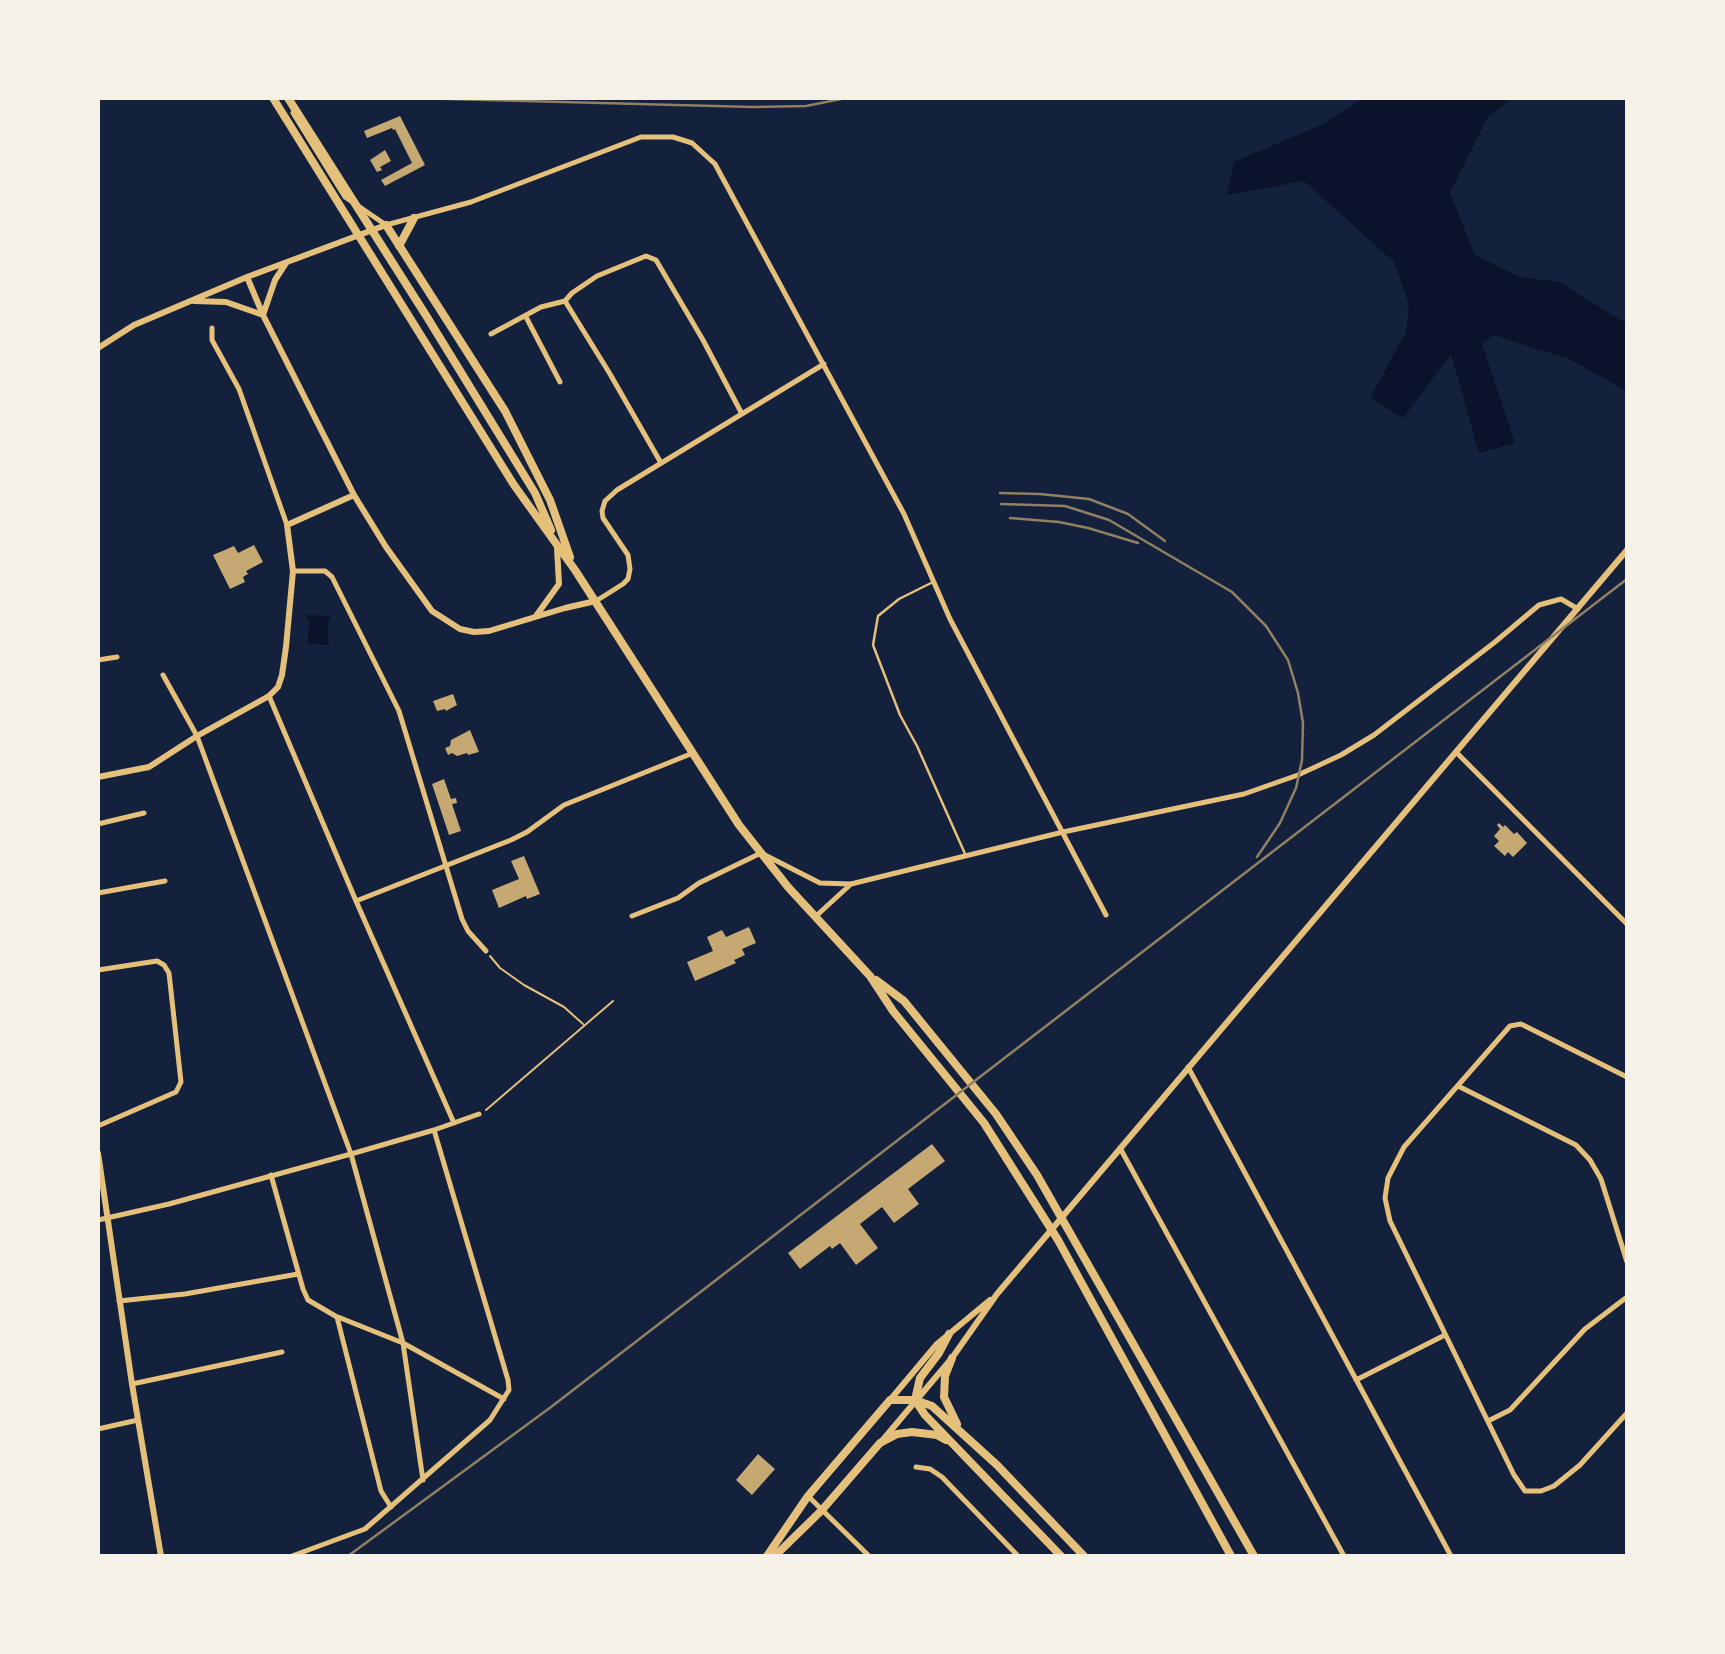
<!DOCTYPE html>
<html>
<head>
<meta charset="utf-8">
<style>
  body { margin:0 }
  #map { position:relative; width:1725px; height:1654px; overflow:hidden; background:#14213d; font-family:Commissioner,sans-serif }
  canvas { display:block }
  .frame { position:absolute; inset:0; border:100px solid #f6f1e7; pointer-events:none }
</style>
</head>
<body>
<div id="map">
<canvas width="1725" height="1654"></canvas>
<div class="frame"></div>
</div>
<script>
const c = document.querySelector('canvas').getContext('2d');
c.lineJoin = 'round';
function fillPath(path, color) {
  c.fillStyle = color;
  c.fill(path, 'evenodd');
}
function poly(rows) {
  const path = new Path2D();
  for (const r of rows) {
    path.moveTo(r[0], r[1]);
    for (let i = 2; i < r.length; i += 2) path.lineTo(r[i], r[i + 1]);
  }
  return path;
}
function strokePath(path, color, width, dash) {
  c.strokeStyle = color;
  c.lineWidth = width;
  c.lineCap = dash ? 'butt' : 'round';
  c.setLineDash(dash || []);
  c.stroke(path);
}
const water = poly([
  [1363,98,1513,98,1487,118,1450,193,1475,255,1520,277,1559,282,1627,324,1627,391,1569,359,1493,335,1482,344,1515,443,1479,453,1451,354,1403,418,1370,398,1406,332,1409,304,1394,262,1304,181,1227,195,1234,162,1323,124],
  [307,615,330,616,330,621,327,622,329,645,307,644,310,621,307,621]
]);
const building = poly([
  [400,116,425,165,385,186,381,180,412,163,395,129,393,130,392,128,367,138,364,131],
  [385,150,391,161,380,167,382,170,377,172,370,160],
  [254,545,263,562,246,571,248,574,243,577,245,582,230,589,213,555,234,546,238,553],
  [453,694,457,705,446,711,445,709,437,711,433,701],
  [470,730,479,752,468,755,467,753,457,756,452,753,448,755,445,748,450,746,451,740],
  [444,779,451,799,456,798,457,803,452,804,461,831,449,835,432,784],
  [1499,823,1503,827,1505,825,1514,834,1517,832,1527,843,1513,857,1508,852,1505,856,1494,846,1499,841,1494,836,1500,829,1497,825],
  [524,856,540,894,527,899,526,896,499,908,492,890,519,879,511,861],
  [749,927,756,943,742,949,745,955,734,960,736,963,695,981,687,962,713,951,707,937,722,930,726,937],
  [932,1144,945,1161,908,1189,919,1204,894,1223,882,1207,860,1224,878,1248,856,1265,840,1243,832,1249,830,1246,800,1269,788,1253],
  [758,1454,775,1469,752,1495,736,1480]
]);
const path = poly([
  [490,956,500,968,524,985,564,1007,583,1024],
  [486,1110,613,1001]
]);
const service = poly([
  [933,582,899,599,878,616,873,645,900,715,917,746,966,856]
]);
const minor = poly([
  [293,113,345,197,386,225,471,202,641,137,673,137,692,143,715,164,904,514,950,619,1106,915],
  [565,301,610,374,661,463],
  [526,317,560,382],
  [212,328,212,340,239,389,287,525],
  [491,334,541,307,565,301,572,293,597,276,646,256,656,260,703,340,742,414],
  [293,571,325,571,332,577,399,711,462,919,468,931,486,951],
  [596,601,623,584,628,579,630,569,628,555,603,518,602,511,605,501,617,490,824,364],
  [98,660,117,657],
  [163,675,197,736,351,1154,403,1343,423,1480],
  [269,696,356,901,454,1123],
  [1456,752,1627,924],
  [98,824,144,813],
  [98,893,165,881],
  [356,901,511,840,527,832,564,805,693,753],
  [632,916,678,898,699,883,761,853,820,883,851,884,1063,832,1244,794,1298,775,1341,755,1374,735,1495,642,1539,605,1561,599,1578,609],
  [815,917,851,884],
  [98,970,157,961,164,965,169,973,181,1082,176,1092,98,1126],
  [1188,1067,1451,1556],
  [1627,1077,1521,1024,1510,1026,1404,1147,1388,1178,1385,1198,1390,1221,1514,1475,1525,1491,1541,1491,1554,1486,1580,1465,1627,1413],
  [1458,1086,1576,1145,1590,1160,1601,1179,1627,1262],
  [1120,1148,1344,1556],
  [271,1175,303,1289,308,1300,337,1317,381,1491,391,1507],
  [98,1220,169,1204,351,1154,434,1130,479,1114],
  [119,1301,185,1294,298,1274],
  [338,1317,403,1343,504,1399],
  [1356,1380,1445,1335],
  [132,1384,282,1352],
  [1488,1421,1510,1410,1585,1329,1627,1297],
  [98,1429,138,1420],
  [916,1467,930,1469,942,1477,1018,1556],
  [808,1496,869,1556],
  [292,1556,365,1529,490,1420,509,1390,508,1380,434,1130]
]);
const tertiary = poly([
  [247,277,263,315,354,495,386,547,432,611,460,629,474,632,489,631,565,608,596,601],
  [194,301,226,302,263,315,275,280,286,263],
  [98,348,134,325,247,277,386,225],
  [536,616,559,584,557,548],
  [98,777,149,767,197,736,269,696,278,687,282,675,286,647,293,571,287,525,354,495],
  [98,1153,132,1384,161,1556],
  [890,1400,937,1344,990,1300],
  [881,1442,952,1358,997,1294,1627,550]
]);
const primary = poly([
  [273,98,514,485,575,570,739,825,788,887,870,976,893,1011,984,1123,1058,1240,1231,1556],
  [288,98,427,317,535,493,551,530],
  [386,225,505,411,550,500,570,557],
  [399,246,414,218],
  [876,980,904,1001,996,1114,1037,1175,1254,1556],
  [949,1334,939,1353,920,1378,915,1400,925,1415,1061,1556],
  [952,1358,945,1376,944,1397,957,1424],
  [767,1556,808,1496,890,1400,915,1400,932,1406,997,1465,1084,1556],
  [775,1556,822,1510,880,1443,897,1434,912,1432,937,1435,946,1440]
]);
const rail = poly([
  [411,98,753,107,806,106,846,98],
  [1000,493,1040,494,1089,499,1128,514,1165,541],
  [1001,504,1065,506,1109,520,1232,592,1266,626,1288,660,1298,693,1303,723,1302,760,1296,788,1280,823,1257,857],
  [1010,518,1059,522,1088,528,1138,543],
  [348,1556,551,1407,1627,579]
]);
fillPath(water, '#0b132b');
fillPath(building, '#c6a872');
strokePath(path, '#e5c07b', 2);
strokePath(service, '#e5c07b', 2.5);
strokePath(minor, '#e5c07b', 5);
strokePath(tertiary, '#e5c07b', 6);
strokePath(primary, '#e5c07b', 8);
strokePath(rail, '#918062', 2.5);
</script>
</body>
</html>
